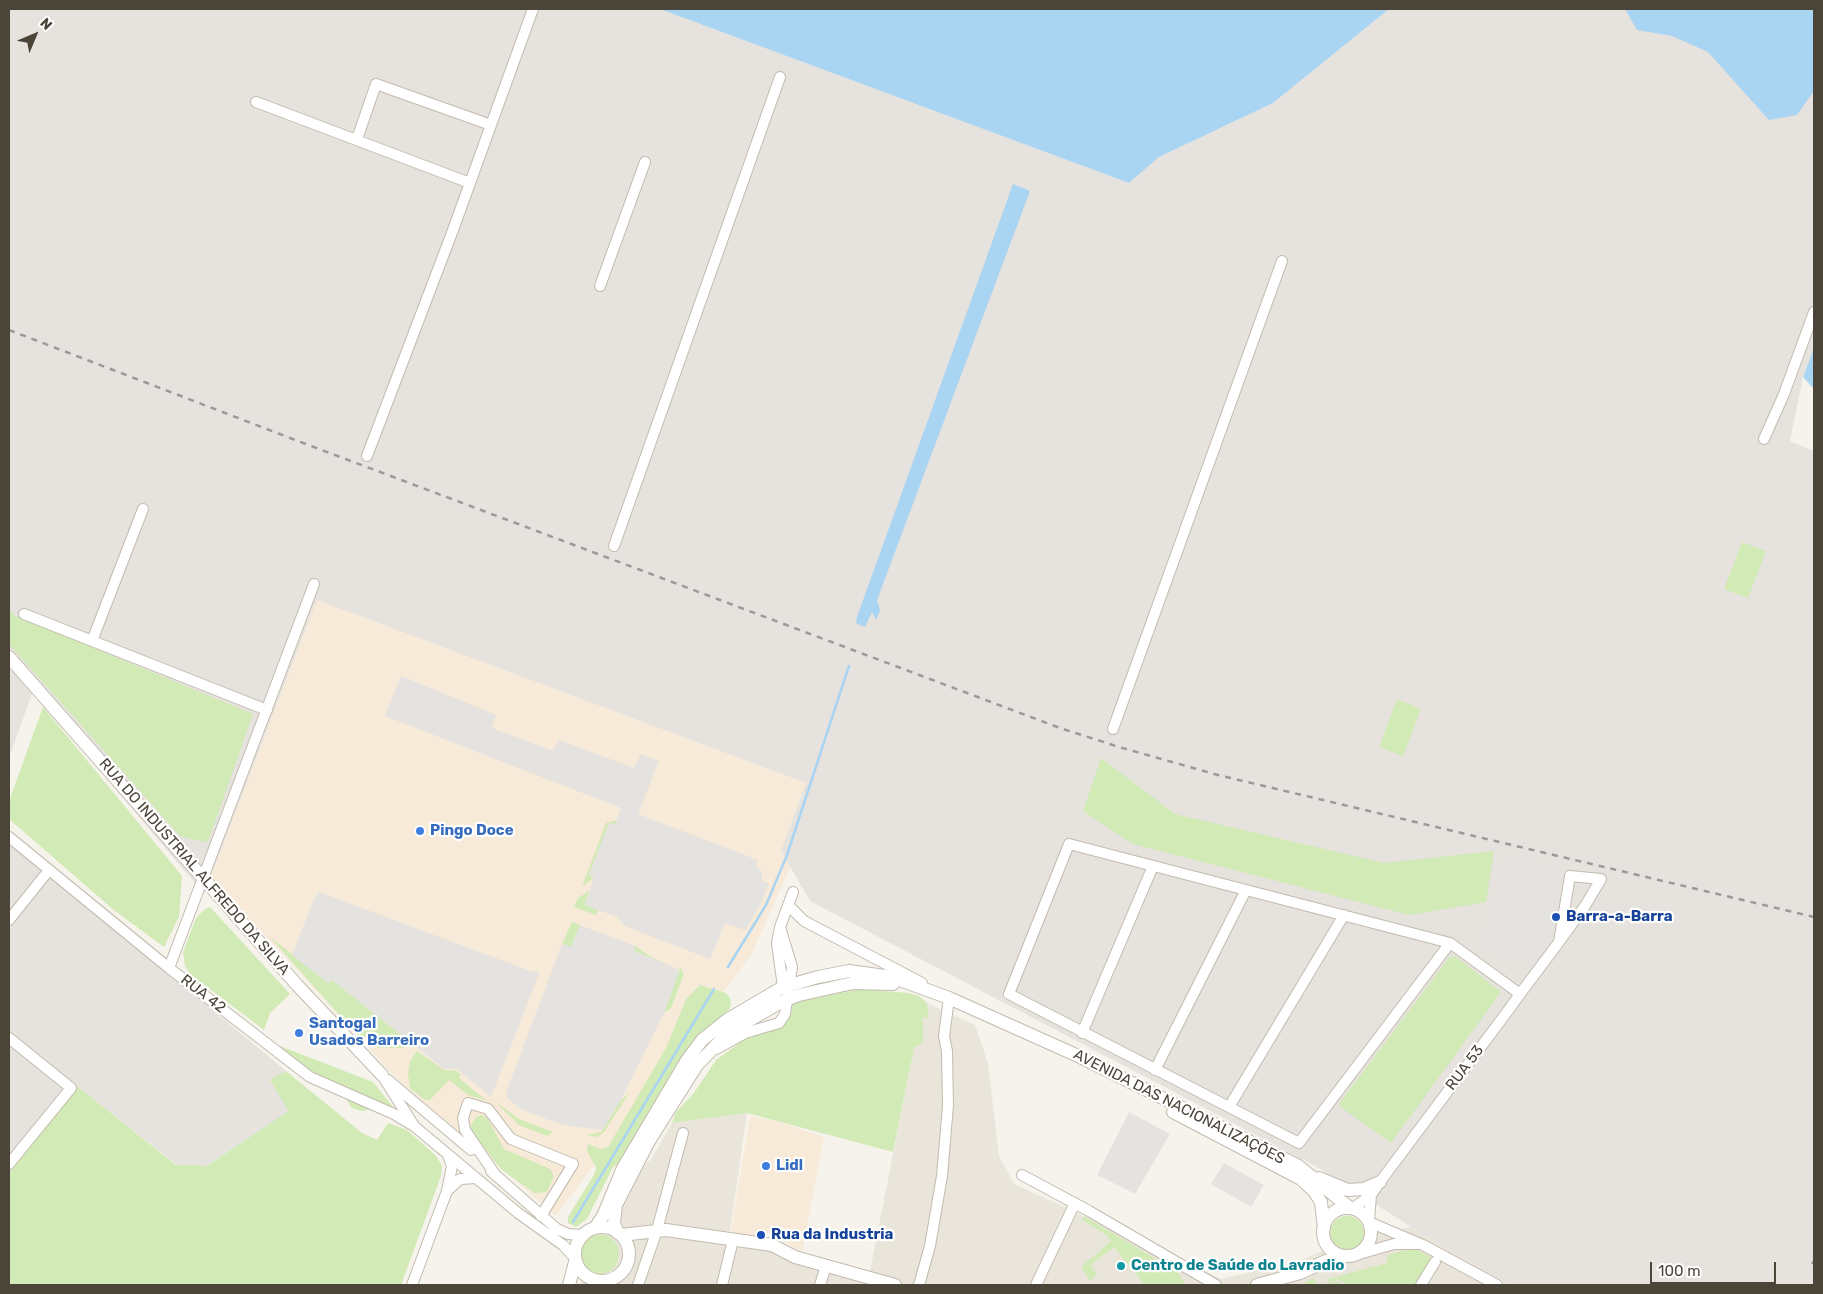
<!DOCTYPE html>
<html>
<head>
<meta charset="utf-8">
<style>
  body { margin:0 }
  #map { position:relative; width:1823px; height:1294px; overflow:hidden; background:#f6f3ec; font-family:Rubik,sans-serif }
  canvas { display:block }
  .frame { position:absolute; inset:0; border:10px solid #4b4439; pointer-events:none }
  .north { position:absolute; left:10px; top:10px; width:50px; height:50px; -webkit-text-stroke:4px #fff; paint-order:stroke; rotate:45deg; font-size:14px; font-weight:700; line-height:20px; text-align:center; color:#4b4439 }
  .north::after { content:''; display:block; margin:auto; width:18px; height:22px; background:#4b4439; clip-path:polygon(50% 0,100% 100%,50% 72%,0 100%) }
  .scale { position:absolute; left:1650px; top:1262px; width:126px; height:22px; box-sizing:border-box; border:2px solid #4b4439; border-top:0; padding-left:6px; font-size:15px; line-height:18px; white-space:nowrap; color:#4b4439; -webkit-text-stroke:4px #fff; paint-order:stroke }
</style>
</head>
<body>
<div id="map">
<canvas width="1823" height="1294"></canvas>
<div class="frame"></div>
<div class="north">N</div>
<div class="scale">100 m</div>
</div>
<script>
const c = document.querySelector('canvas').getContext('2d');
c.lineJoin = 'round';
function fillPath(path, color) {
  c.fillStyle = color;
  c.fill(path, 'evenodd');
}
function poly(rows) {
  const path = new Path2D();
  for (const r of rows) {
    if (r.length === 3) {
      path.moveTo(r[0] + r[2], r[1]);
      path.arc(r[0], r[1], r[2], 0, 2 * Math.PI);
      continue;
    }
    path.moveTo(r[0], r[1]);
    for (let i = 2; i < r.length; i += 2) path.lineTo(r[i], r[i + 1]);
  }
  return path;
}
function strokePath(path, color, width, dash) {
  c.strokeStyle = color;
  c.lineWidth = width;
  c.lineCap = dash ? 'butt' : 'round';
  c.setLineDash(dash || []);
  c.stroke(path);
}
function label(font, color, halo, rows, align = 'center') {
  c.font = font + ' Rubik,sans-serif';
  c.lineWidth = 4.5;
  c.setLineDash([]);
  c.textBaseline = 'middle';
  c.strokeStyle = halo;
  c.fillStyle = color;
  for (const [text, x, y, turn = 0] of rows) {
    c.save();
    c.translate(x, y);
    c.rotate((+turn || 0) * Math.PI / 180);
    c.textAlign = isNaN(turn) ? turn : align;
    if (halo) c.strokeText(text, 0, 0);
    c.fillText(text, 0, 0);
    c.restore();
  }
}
const residential = poly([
  [927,1003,975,1025,988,1063,999,1156,1014,1184,1221,1279,1302,1260,1349,1239,1411,1227,1510,1285,581,1285,643,1165,651,1160,672,1123,747,1113,729,1238,870,1271,914,1048,923,1042,923,1016,929,1017]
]);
const commercial = poly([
  [317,600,806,783,781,851,790,868,751,955,556,1216,394,1076,211,876],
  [750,1116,772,1120,824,1137,802,1252,769,1233,753,1236,731,1232]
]);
const industrial = poly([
  [9,9,660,9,1129,183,1159,157,1273,103,1389,9,1814,9,1814,348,1803,377,1790,441,1814,451,1814,1285,1510,1285,1411,1227,1319,1168,810,901,781,851,806,783,317,600,204,894,33,691,9,758],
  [9,840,286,1071,271,1080,290,1111,191,1176,77,1086,9,1173]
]);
const green = poly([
  [1742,542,1766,551,1748,598,1724,589],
  [9,609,14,615,253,714,209,839,204,842,180,836,9,644],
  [1397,699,1421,709,1403,756,1379,747],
  [43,707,182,876,179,917,164,947,115,911,9,819,9,801],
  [1101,758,1175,814,1384,863,1494,851,1486,902,1409,915,1133,844,1083,811],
  [617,820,615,825,609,823,589,875,594,877,582,887,606,823],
  [589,891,585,904,598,910,596,915,574,907,578,898],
  [210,907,290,994,270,1013,264,1030,190,974,185,966,183,952,196,918,205,909],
  [572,922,580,925,571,947,562,944],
  [269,936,328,983,331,979,401,1035,406,1040,407,1044,404,1048,378,1048,370,1040,358,1036],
  [635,946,651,957,673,967,633,951],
  [1455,956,1501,992,1391,1143,1338,1105,1449,958],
  [680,967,684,974,671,1008,664,1013],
  [700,985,726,993,730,998,731,1004,729,1010,698,1038,622,1162,613,1167,587,1219,576,1227,568,1223,568,1217,595,1173,596,1167,587,1151,588,1144,600,1149,608,1147,666,1048,686,999],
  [860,989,908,993,919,996,927,1003,929,1018,923,1017,923,1042,914,1048,893,1152,747,1113,672,1123,676,1112,694,1093,716,1060,745,1039,780,1028,791,1015,793,1003],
  [267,1041,373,1082,394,1108,302,1069],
  [417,1051,444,1070,456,1071,461,1075,459,1078,487,1101,468,1095,449,1080,430,1100,425,1100,410,1088,408,1073,410,1061],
  [286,1071,362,1133,377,1140,388,1123,407,1130,436,1156,442,1166,441,1176,401,1285,9,1285,9,1173,77,1086,176,1165,199,1165,205,1167,289,1111,270,1080],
  [629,1093,604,1132,597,1137,586,1135,601,1132,621,1100],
  [344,1096,372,1109,362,1111,352,1108],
  [493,1100,519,1119,553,1132,547,1136,519,1125],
  [482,1115,488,1119,504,1149,550,1169,554,1176,547,1192,534,1193,501,1169,469,1128,476,1117],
  [1347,1233,17],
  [1084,1216,1179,1273,1185,1285,1145,1285,1114,1247,1094,1262,1091,1267,1097,1274,1090,1281,1081,1267,1111,1241,1106,1235,1082,1220],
  [599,1254,20],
  [1409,1249,1418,1250,1432,1258,1417,1285,1348,1285,1337,1279,1335,1281,1345,1285,1301,1285,1313,1278,1318,1285,1335,1281,1328,1281,1328,1279,1387,1263,1388,1255]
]);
const parking = poly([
  [401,676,496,715,492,728,553,751,559,740,634,768,641,754,659,761,638,814,758,860,756,865,762,872,762,881,769,883,761,903,745,930,725,923,710,959,625,926,617,917,585,905,594,878,589,875,609,823,615,824,621,808,385,716],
  [1506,857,1563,870,1546,947,1535,963,1483,946],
  [319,892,533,972,540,971,491,1097,457,1069,444,1069,332,980,328,983,292,955,314,899],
  [580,925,635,946,634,951,680,970,664,1013,621,1100,602,1130,563,1125,541,1117,520,1109,507,1097,506,1093,562,944,571,947],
  [1129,1112,1170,1134,1135,1194,1097,1175],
  [1224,1163,1264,1185,1251,1207,1211,1184]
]);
const water = poly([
  [660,9,1389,9,1273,103,1159,157,1129,183],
  [1625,9,1814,9,1814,91,1797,115,1769,120,1708,52,1672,36,1637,30],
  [1013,184,1030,191,877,600,880,610,876,620,872,612,865,627,856,623,857,617],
  [1814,348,1814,389,1803,377]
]);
const stream = poly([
  [728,967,766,905,787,855,849,666],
  [573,1222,714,989]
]);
const minor = poly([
  [256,102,470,183],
  [357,139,376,84,491,125],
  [600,286,645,162],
  [1764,439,1784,394,1814,312],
  [367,456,453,230,533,9],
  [614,546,780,77],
  [24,614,267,710],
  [92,641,143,509],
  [1113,729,1282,261],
  [9,837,169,968,310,1077,394,1114,414,1126],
  [788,905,804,921,922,983],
  [9,920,49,870],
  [1450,943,1299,1143,1009,994,1069,844,1450,943,1520,994],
  [169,968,314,584],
  [783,987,777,943,780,927,793,892],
  [1082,1033,1153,866],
  [9,1038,71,1088,9,1164],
  [716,1049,745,1033,779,1023,785,1014,792,967,780,927],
  [1155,1070,1246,890],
  [382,1075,414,1126,518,1213,563,1245,574,1257],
  [388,1080,471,1150],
  [1229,1107,1344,915],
  [491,1171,557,1229,568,1234,582,1235],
  [1022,1175,1089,1211,1216,1285],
  [496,1176,465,1130,463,1118,468,1103,488,1109,511,1139,573,1164,541,1216],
  [448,1190,460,1179,476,1178],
  [1352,1209,1371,1195,1380,1182,1507,1012,1520,994,1559,942,1585,906,1601,879,1570,876,1559,942],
  [1369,1221,1371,1195],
  [1369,1222,1423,1245,1497,1285],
  [1359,1254,1394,1244,1418,1244],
  [412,1285,447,1191,452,1166,448,1155],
  [638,1285,657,1230,683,1133],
  [722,1285,733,1240],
  [820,1285,826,1266],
  [919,1285,930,1246,942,1176,948,1105,947,1051,944,1036,949,998,943,995],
  [1036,1285,1075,1203],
  [1421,1285,1435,1262]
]);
const tertiary = poly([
  [9,657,297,985,382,1075],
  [1173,1112,1301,1179,1314,1191,1321,1202,1324,1228],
  [1319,1178,1348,1190,1364,1189,1380,1182],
  [1347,1232,24],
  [602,1254,27],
  [595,1228,603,1216,623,1168,687,1060,702,1040,727,1020,783,987,818,977,849,971,892,977,949,998,1076,1055,1297,1165,1350,1208],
  [618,1233,614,1223,616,1205,649,1141,697,1065,729,1032,781,1002,799,995,853,983,893,984],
  [621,1235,666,1230,772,1245,795,1257,895,1285],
  [569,1285,575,1262],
  [1257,1285,1300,1273,1326,1261,1343,1256]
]);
const rail = poly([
  [9,330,311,446,1060,728,1119,747,1218,775,1814,917],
  [1812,1264,1814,1261]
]);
const markers = [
  [420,831,5,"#3f7fe0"],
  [1556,917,5,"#1a4fb4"],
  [299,1033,5,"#3f7fe0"],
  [766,1166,5,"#3f7fe0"],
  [761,1235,5,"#1a4fb4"],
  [1121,1266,5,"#0f9aa8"]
];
const shopNames = [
  ["Pingo Doce",430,831],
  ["Santogal",309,1024],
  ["Usados Barreiro",309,1041],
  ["Lidl",776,1166]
];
const streetNames = [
  ["RUA DO INDUSTRIAL ALFREDO DA SILVA",194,867,49],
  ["RUA 42",203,994,38],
  ["RUA 53",1465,1068,-53],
  ["AVENIDA DAS NACIONALIZAÇÕES",1179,1107,27]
];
const transitNames = [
  ["Barra-a-Barra",1566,917],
  ["Rua da Industria",771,1235]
];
const cultureNames = [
  ["Centro de Saúde do Lavradio",1131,1266]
];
fillPath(residential, '#eae5da');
fillPath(commercial, '#f7ead8');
fillPath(industrial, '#e6e2dd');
fillPath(green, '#d2eab5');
fillPath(parking, '#e5e3e0');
fillPath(water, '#a9d4f2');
strokePath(stream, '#a9d4f2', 2.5);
strokePath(minor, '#c2bbae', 12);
strokePath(tertiary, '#c2bbae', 14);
strokePath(minor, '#fff', 10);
strokePath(tertiary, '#fff', 12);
strokePath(rail, '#9a9a9a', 2.5, [6, 6]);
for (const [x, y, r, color] of markers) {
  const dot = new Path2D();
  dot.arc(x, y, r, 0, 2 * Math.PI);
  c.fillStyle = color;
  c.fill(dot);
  strokePath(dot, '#fff', 2);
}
label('bold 15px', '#366cbe', '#fff', shopNames, 'left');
label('15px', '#4b4439', '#fff', streetNames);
label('bold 15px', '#164399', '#fff', transitNames, 'left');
label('bold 15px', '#0d838f', '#fff', cultureNames, 'left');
</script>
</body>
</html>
